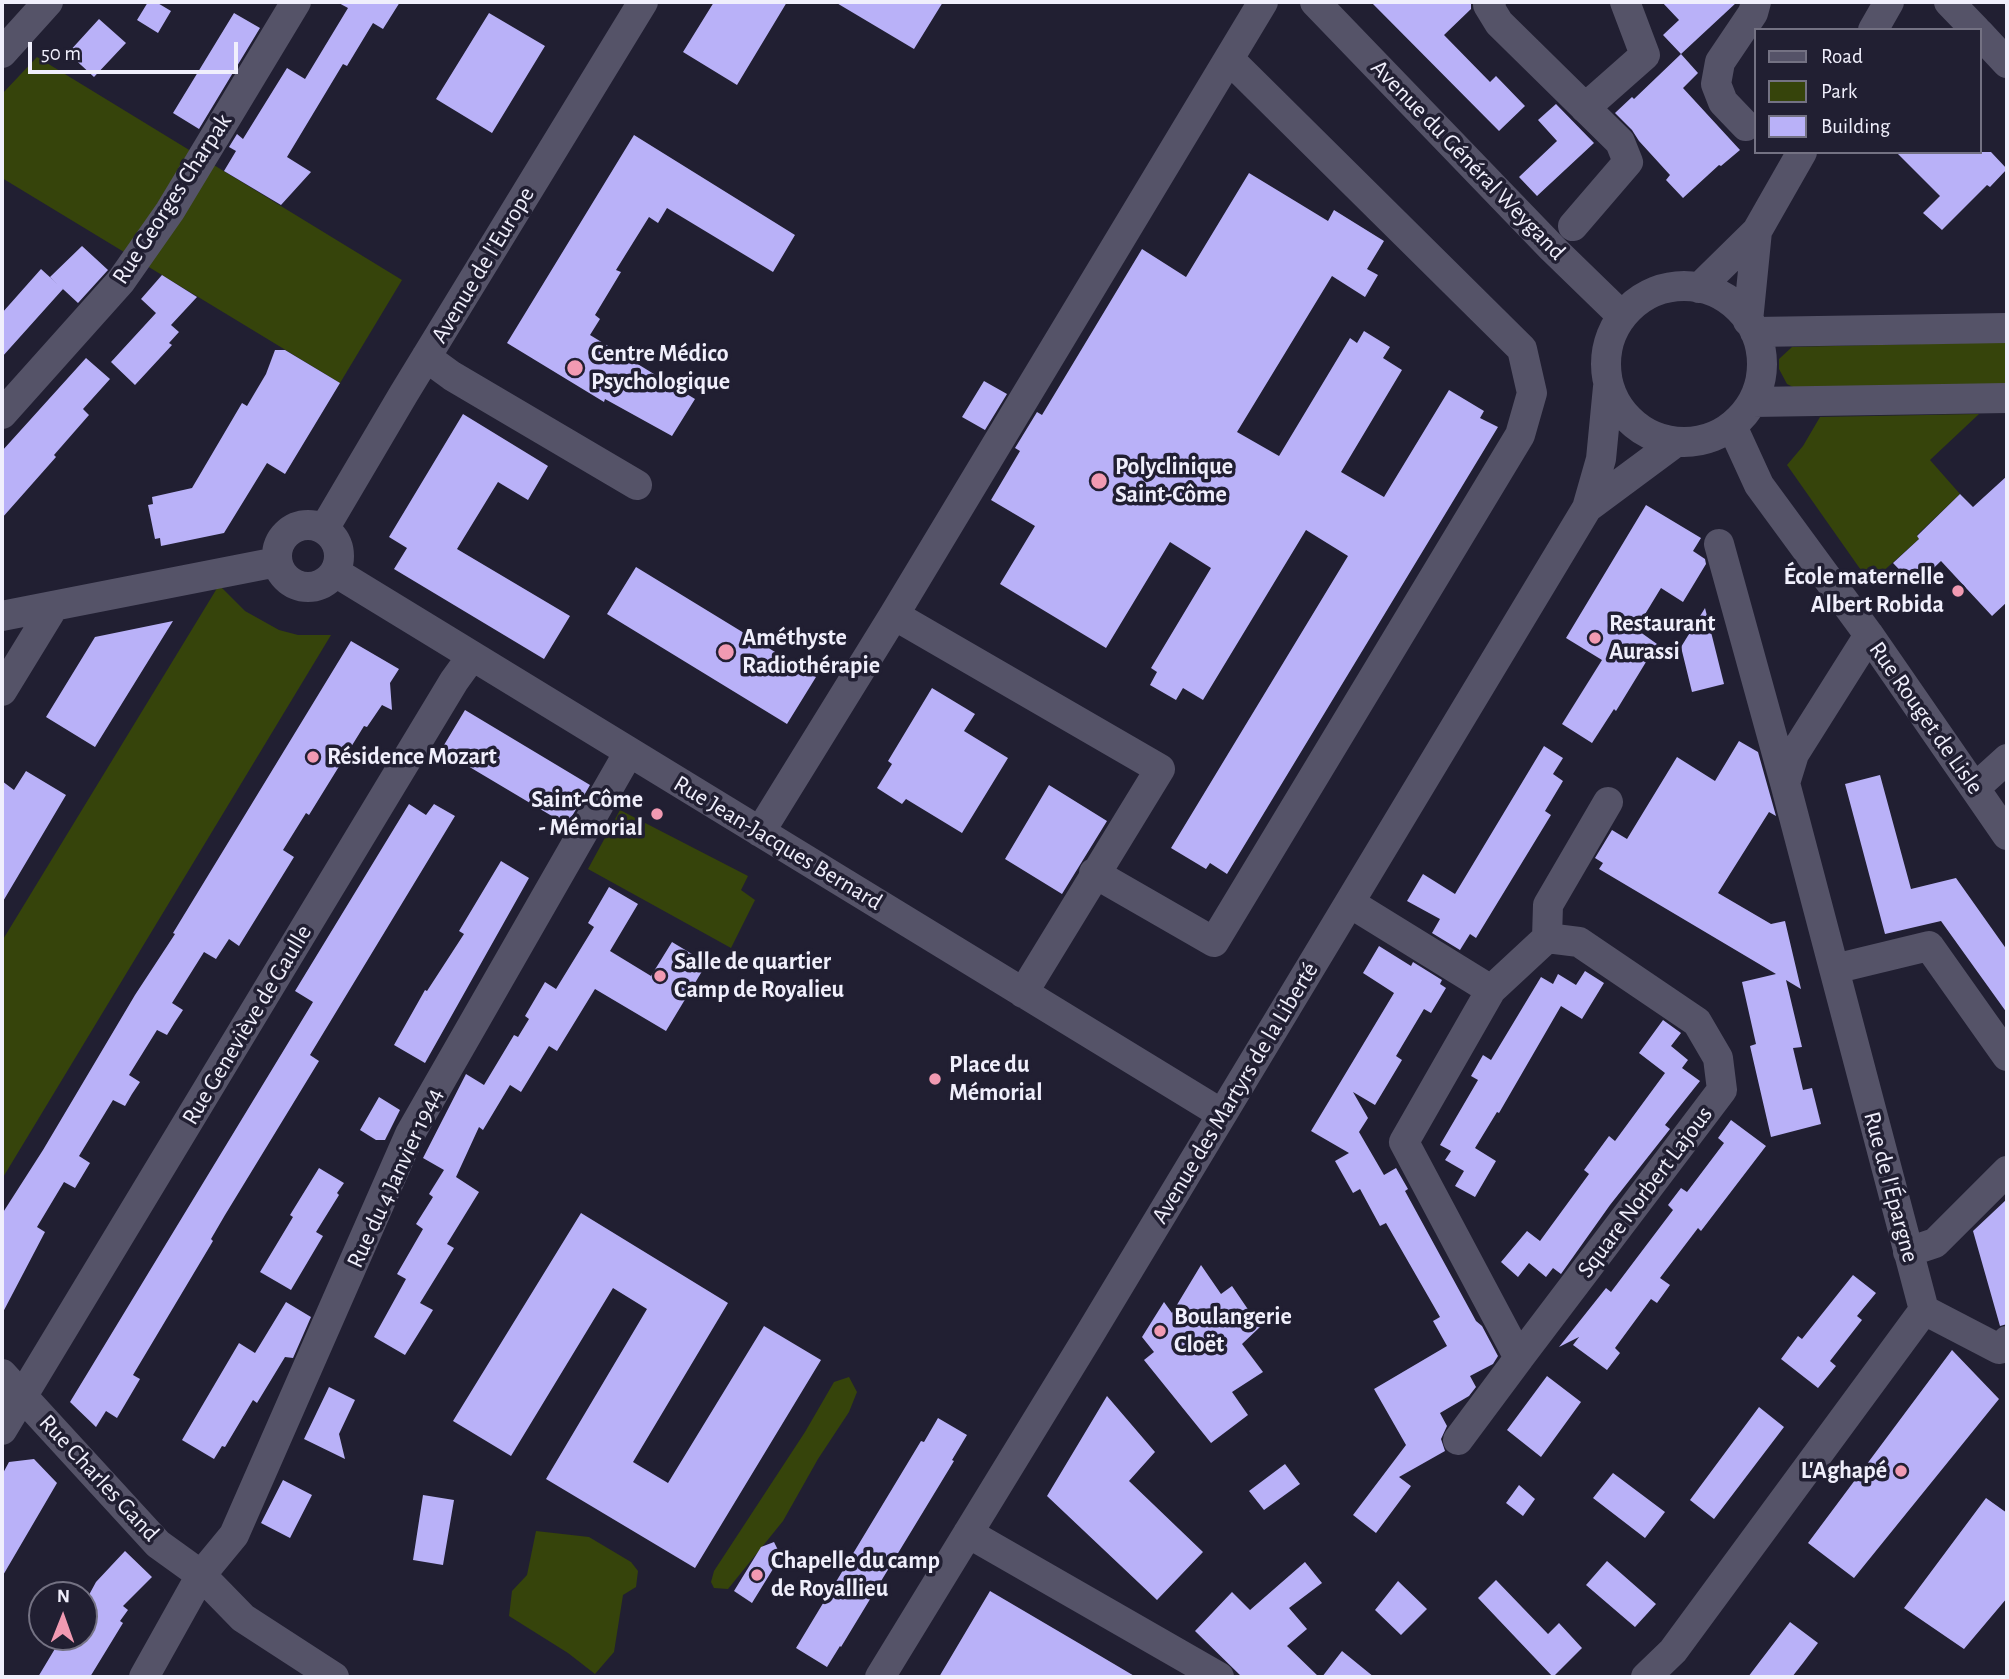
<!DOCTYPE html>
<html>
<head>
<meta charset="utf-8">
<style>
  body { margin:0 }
  #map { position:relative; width:2009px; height:1679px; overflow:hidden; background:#211f32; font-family:"Alegreya Sans",sans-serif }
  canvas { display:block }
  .frame { position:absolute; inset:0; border:4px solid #f0effc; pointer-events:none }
  .legend { position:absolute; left:1754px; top:28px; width:228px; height:126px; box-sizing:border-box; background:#211f32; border:2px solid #747283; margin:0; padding:9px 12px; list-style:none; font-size:21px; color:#f0effc }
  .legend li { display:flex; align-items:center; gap:14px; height:35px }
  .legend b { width:35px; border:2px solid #747283 }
  .north { position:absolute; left:28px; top:1581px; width:70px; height:70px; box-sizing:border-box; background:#211f32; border:2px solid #747283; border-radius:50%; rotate:1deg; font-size:19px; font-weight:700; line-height:28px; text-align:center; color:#f0effc }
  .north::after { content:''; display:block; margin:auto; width:24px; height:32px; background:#f19ab2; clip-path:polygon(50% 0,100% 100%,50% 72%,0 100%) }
  .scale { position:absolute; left:28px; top:42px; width:210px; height:32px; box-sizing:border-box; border:4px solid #f0effc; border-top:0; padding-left:9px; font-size:21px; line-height:24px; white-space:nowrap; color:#f0effc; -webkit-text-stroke:5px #211f32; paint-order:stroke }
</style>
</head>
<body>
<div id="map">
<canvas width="2009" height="1679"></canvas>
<div class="frame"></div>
<ul class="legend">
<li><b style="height:9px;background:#555368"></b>Road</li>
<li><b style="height:19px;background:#36440b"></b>Park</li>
<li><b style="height:19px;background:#b9b1f8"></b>Building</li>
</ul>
<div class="north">N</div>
<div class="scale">50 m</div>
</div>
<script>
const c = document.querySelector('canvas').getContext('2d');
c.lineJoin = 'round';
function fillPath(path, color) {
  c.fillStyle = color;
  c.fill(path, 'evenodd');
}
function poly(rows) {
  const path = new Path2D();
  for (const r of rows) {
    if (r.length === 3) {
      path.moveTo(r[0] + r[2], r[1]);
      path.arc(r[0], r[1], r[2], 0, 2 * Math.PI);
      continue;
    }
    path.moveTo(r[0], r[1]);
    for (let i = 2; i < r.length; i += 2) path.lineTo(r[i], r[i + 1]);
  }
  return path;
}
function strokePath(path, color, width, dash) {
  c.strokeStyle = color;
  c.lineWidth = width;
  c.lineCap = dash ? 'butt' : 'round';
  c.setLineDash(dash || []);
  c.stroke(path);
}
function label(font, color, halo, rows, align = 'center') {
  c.font = font + ' "Alegreya Sans",sans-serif';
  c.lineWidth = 7;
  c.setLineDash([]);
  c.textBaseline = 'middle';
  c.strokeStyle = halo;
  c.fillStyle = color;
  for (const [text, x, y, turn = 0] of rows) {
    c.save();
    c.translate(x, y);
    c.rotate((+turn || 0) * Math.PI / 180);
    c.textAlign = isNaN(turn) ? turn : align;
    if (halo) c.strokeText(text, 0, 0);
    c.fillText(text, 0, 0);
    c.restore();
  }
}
const green = poly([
  [37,57,402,280,340,383,2,178,2,94],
  [2007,342,2007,384,1795,388,1787,384,1779,369,1779,359,1792,347],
  [1979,414,1930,460,1960,494,1917,535,1919,539,1870,583,1787,465,1803,446,1820,417],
  [219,585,245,611,279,630,298,635,331,635,2,1179,2,941],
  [620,810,748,876,741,890,755,900,731,948,588,869],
  [849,1377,857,1392,849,1412,818,1459,783,1521,728,1589,714,1588,711,1582,714,1571,805,1432,834,1382],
  [536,1531,589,1537,631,1562,638,1571,636,1587,623,1595,614,1652,595,1674,568,1653,509,1616,512,1591,527,1575]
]);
const building = poly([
  [148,2,156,2,171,11,158,33,137,20],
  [337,2,400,2,383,29,373,23,347,66,343,64,287,157,311,172,281,205,224,171,236,151,229,147,237,134,243,139,287,68,305,79,348,8],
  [714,2,787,2,737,85,683,52],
  [835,2,943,2,914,49],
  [1371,2,1471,2,1471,9,1444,35,1490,82,1496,76,1525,106,1499,131],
  [1662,2,1737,2,1681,54,1698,73,1683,88,1740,150,1721,166,1719,165,1683,198,1666,180,1670,175,1639,141,1632,130,1615,113,1632,97,1634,99,1681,54,1663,35,1679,20],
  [234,13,260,28,199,129,173,113],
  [489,13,545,46,492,133,436,99],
  [99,19,126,43,94,77,68,53],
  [1556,104,1594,143,1537,196,1519,177,1557,141,1538,120],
  [634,135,795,235,773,272,667,208,658,223,649,217,616,270,621,272,595,315,600,319,590,335,695,399,672,436,605,399,604,402,507,343],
  [1896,152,1991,152,2007,169,1990,187,1987,185,1942,230,1923,213,1940,196],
  [1249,173,1328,221,1334,210,1384,241,1367,269,1378,275,1365,297,1332,276,1237,432,1279,456,1350,338,1357,343,1364,331,1390,347,1383,358,1402,370,1341,472,1384,497,1449,390,1484,411,1480,418,1498,427,1227,874,1210,863,1206,869,1171,848,1348,556,1306,530,1203,700,1183,688,1176,700,1150,685,1157,672,1151,668,1211,568,1170,542,1106,648,1000,584,1035,526,991,500,1020,451,1015,448,1037,412,1042,415,1142,249,1186,277],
  [82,246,108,270,78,303,50,277],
  [41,269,63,289,2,357,2,313],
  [162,275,197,297,171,325,179,332,169,343,172,345,135,385,111,362,156,313,141,299],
  [275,350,285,350,340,383,285,474,267,463,224,533,161,546,160,538,155,539,148,505,153,504,152,497,192,488,242,403,247,406,266,374],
  [86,358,110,379,83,409,89,415,54,455,56,457,2,518,2,451],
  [984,381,1007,394,985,430,962,417],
  [463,414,548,466,528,500,498,482,457,549,570,616,544,659,394,569,407,548,389,537],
  [2007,476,2007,602,1992,616,1941,561,1915,586,1893,563,1919,539,1917,536,1960,494,1973,507],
  [1646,505,1701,538,1693,551,1705,559,1706,564,1683,602,1661,588,1636,629,1657,644,1616,711,1614,709,1592,743,1562,724,1602,660,1566,638],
  [636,567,816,677,787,724,607,614],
  [1705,608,1724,684,1692,692,1681,647],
  [173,621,95,747,46,717,95,637],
  [351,641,399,669,390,683,392,710,382,705,367,727,364,726,309,815,306,813,283,850,294,857,239,946,229,939,216,959,204,952,172,1003,183,1010,175,1022,167,1035,157,1030,129,1075,140,1082,132,1094,125,1106,113,1100,79,1156,90,1163,75,1188,64,1182,37,1227,45,1232,2,1314,2,1214,43,1150,135,995,175,934,173,933],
  [932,688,975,714,964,731,1008,758,962,833,906,799,902,804,877,788,892,764,888,761],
  [465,710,590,785,567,825,441,750],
  [1739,741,1758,752,1776,816,1769,812,1718,893,1771,924,1785,921,1801,989,1786,980,1802,1047,1793,1048,1803,1090,1812,1088,1821,1124,1771,1137,1750,1046,1756,1044,1742,982,1776,974,1599,869,1603,863,1595,858,1612,830,1627,839,1677,757,1715,781],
  [1544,746,1563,758,1553,774,1563,781,1545,811,1551,815,1476,938,1470,934,1460,950,1432,933,1440,919,1407,901,1423,874,1455,894],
  [26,771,66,795,2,903,2,781,14,790],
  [1880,775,1911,889,1956,878,2007,950,2007,1013,1941,921,1885,934,1845,784],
  [1049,785,1107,821,1062,894,1005,859],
  [409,804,426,815,434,804,455,816,310,1055,319,1061,225,1215,211,1239,213,1241,133,1375,140,1379,117,1418,106,1411,96,1427,70,1402,313,1002,295,991],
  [501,861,529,878,425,1063,394,1045,425,990,427,991,464,934,459,931],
  [609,887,638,904,610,951,651,976,672,942,707,963,666,1031,595,989,557,1051,549,1046,521,1092,510,1085,483,1130,479,1127,456,1177,479,1192,447,1244,454,1248,420,1303,433,1310,405,1355,374,1337,406,1279,397,1274,423,1229,416,1224,433,1197,429,1194,444,1170,423,1158,466,1074,484,1085,514,1035,518,1037,529,1019,525,1016,545,982,556,989,594,927,588,923],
  [1379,946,1411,966,1413,962,1442,980,1440,984,1446,988,1431,1013,1424,1009,1396,1056,1402,1060,1375,1105,1353,1092,1368,1118,1359,1132,1384,1175,1396,1168,1408,1189,1405,1191,1476,1321,1482,1326,1498,1356,1493,1364,1470,1376,1476,1387,1469,1396,1440,1413,1447,1426,1441,1439,1445,1451,1399,1477,1411,1486,1376,1533,1353,1515,1406,1445,1374,1389,1447,1346,1433,1321,1440,1317,1386,1223,1380,1226,1360,1189,1353,1193,1335,1161,1349,1153,1311,1131,1394,993,1363,973],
  [1585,971,1604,983,1582,1019,1561,1006,1499,1113,1497,1112,1475,1148,1496,1161,1475,1197,1455,1186,1464,1171,1445,1160,1451,1151,1440,1145,1478,1080,1471,1076,1483,1055,1491,1060,1541,977,1553,984,1558,974,1576,985],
  [1663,1020,1681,1033,1671,1046,1688,1060,1682,1068,1700,1081,1665,1125,1670,1129,1610,1205,1561,1274,1553,1268,1546,1277,1529,1263,1518,1277,1501,1262,1527,1231,1540,1241,1589,1174,1584,1170,1609,1136,1615,1141,1665,1073,1639,1053],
  [379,1097,400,1110,385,1140,376,1140,360,1130],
  [1731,1120,1766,1146,1701,1231,1698,1228,1660,1278,1670,1285,1657,1303,1651,1299,1615,1348,1620,1353,1607,1370,1573,1345,1579,1337,1559,1347,1606,1288,1611,1292,1648,1243,1673,1210,1668,1205,1681,1188,1687,1192,1724,1143,1718,1138],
  [319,1168,344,1183,337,1193,339,1195,316,1232,323,1236,291,1290,260,1272,293,1217,290,1215],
  [2007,1199,2007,1324,2000,1326,1973,1231],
  [581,1213,728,1303,633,1462,668,1483,764,1326,821,1360,695,1568,546,1479,647,1309,613,1288,511,1456,453,1421],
  [1201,1265,1221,1294,1232,1286,1260,1327,1242,1344,1263,1372,1232,1392,1248,1415,1211,1443,1144,1360,1154,1352,1142,1337,1164,1302,1172,1313],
  [1853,1275,1876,1293,1857,1316,1862,1320,1830,1361,1836,1366,1818,1388,1781,1359,1798,1336,1802,1339],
  [286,1302,311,1317,293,1358,285,1357,257,1403,253,1400,225,1447,222,1446,214,1459,182,1440,239,1343,255,1353],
  [1952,1350,1999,1399,1854,1578,1808,1543],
  [1547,1376,1581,1402,1541,1457,1507,1430],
  [329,1387,355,1400,339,1434,345,1459,304,1439],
  [1107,1396,1155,1452,1129,1481,1203,1552,1157,1600,1047,1496],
  [1759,1407,1784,1427,1714,1519,1690,1500],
  [938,1418,967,1435,952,1460,954,1461,841,1647,840,1646,827,1667,796,1648,921,1441,924,1442],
  [34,1459,57,1483,2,1577,2,1475,9,1462],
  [1285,1464,1300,1484,1264,1510,1249,1491],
  [1613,1473,1665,1512,1645,1538,1593,1498],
  [283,1480,312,1495,290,1538,261,1523],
  [1519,1485,1535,1499,1523,1516,1506,1503],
  [423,1495,454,1500,443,1565,413,1560],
  [1986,1498,2007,1513,2007,1598,1964,1649,1904,1608],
  [774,1542,781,1556,752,1603,734,1591,761,1547],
  [125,1551,152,1577,123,1606,128,1610,120,1621,123,1623,90,1677,38,1677,62,1637,84,1637,84,1604,96,1582],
  [1607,1561,1656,1604,1635,1627,1586,1585],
  [1305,1562,1322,1583,1289,1608,1307,1629,1287,1646,1319,1677,1242,1677,1195,1631,1232,1592,1250,1610],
  [1496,1580,1548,1634,1559,1623,1582,1648,1553,1677,1478,1598],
  [1398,1581,1427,1609,1401,1635,1375,1610],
  [990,1591,1087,1648,1136,1677,939,1677],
  [1790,1622,1818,1643,1803,1663,1792,1677,1748,1677],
  [1342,1651,1374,1677,1322,1677]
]);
const minor = poly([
  [1315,2,1552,248,1622,316],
  [1491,2,1488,5,1499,23,1620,142,1628,162,1573,226],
  [1949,2,1976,30],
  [1873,30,1889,2],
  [1979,33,2007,63],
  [2,53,48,2],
  [1585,108,1645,55,1625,2],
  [1746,126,1723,102,1716,84,1720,62,1753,13,1756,2],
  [1684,364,78],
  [1699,288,1757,231,1802,152],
  [1748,321,1757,231],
  [1755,332,2007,328],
  [426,357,452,376,637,485],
  [1753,402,2007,398],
  [2,414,121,281,170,211,296,2],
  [1732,426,1759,485,1869,635,2007,835],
  [1587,508,1676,442],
  [308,556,31],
  [324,529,403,395,643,2],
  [1719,544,1785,783],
  [335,572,1222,1114],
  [894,615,1160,769,1023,993],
  [2,616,277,562],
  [2,691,54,606],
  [1975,788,2007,759],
  [760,832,894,615,1263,2],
  [1094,873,1214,942,1520,435,1532,393,1522,349,1229,59],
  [1350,903,1491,990,1404,1142,1519,1358,1722,1090,1718,1058,1697,1022,1579,942,1547,938,1491,990],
  [1547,938,1548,905,1608,802],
  [1834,969,1929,946,2007,1056],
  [1908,1252,1935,1243,2007,1171],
  [1924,1310,1999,1349,2007,1341],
  [2,1374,158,1544,201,1575,243,1618,334,1677],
  [2,1430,454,681,472,656],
  [1458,1440,1519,1358],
  [968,1533,1219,1677],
  [144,1677,201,1575,234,1535,410,1134,629,752],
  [880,1677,1088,1337,1587,508,1601,459,1608,387],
  [1646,1677,1673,1651,1924,1310,1785,783,1794,754,1869,635]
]);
const markers = [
  [575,368,9,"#f19ab2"],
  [1099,481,9,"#f19ab2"],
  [1958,591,7,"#f19ab2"],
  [1595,638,7,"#f19ab2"],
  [726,652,9,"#f19ab2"],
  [313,757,7,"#f19ab2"],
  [657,814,7,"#f19ab2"],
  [660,976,7,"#f19ab2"],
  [935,1079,7,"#f19ab2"],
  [1160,1331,7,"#f19ab2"],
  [1901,1471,7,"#f19ab2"],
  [757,1575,7,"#f19ab2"]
];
const streetNames = [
  ["Avenue du Général Weygand",1468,160,46],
  ["Rue Georges Charpak",172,199,-57],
  ["Avenue de l'Europe",483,265,-59],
  ["Rue Rouget de Lisle",1926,718,55],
  ["Rue Jean-Jacques Bernard",778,843,31],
  ["Rue Geneviève de Gaulle",247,1025,-59],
  ["Avenue des Martyrs de la Liberté",1235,1093,-59],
  ["Rue du 4 Janvier 1944",395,1178,-65],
  ["Rue de l'Épargne",1891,1187,75],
  ["Square Norbert Lajous",1645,1192,-53],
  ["Rue Charles Gand",99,1478,47]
];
const poiNames = [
  ["Centre Médico",591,354],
  ["Psychologique",591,382],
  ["Polyclinique",1115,467],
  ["Saint-Côme",1115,495],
  ["École maternelle",1944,577,"right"],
  ["Albert Robida",1944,605,"right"],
  ["Restaurant",1609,624],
  ["Aurassi",1609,652],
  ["Améthyste",742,638],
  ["Radiothérapie",742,666],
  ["Résidence Mozart",327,757],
  ["Saint-Côme",643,800,"right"],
  ["- Mémorial",643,828,"right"],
  ["Salle de quartier",674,962],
  ["Camp de Royalieu",674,990],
  ["Place du",949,1065],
  ["Mémorial",949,1093],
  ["Boulangerie",1174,1317],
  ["Cloët",1174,1345],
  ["L'Aghapé",1887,1471,"right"],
  ["Chapelle du camp",771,1561],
  ["de Royallieu",771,1589]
];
fillPath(green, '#36440b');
fillPath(building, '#b9b1f8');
strokePath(minor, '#555368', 30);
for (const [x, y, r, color] of markers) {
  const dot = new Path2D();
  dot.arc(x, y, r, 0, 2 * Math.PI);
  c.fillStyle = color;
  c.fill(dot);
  strokePath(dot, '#211f32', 2.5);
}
label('24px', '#f0effc', '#211f32', streetNames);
label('bold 24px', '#f0effc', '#211f32', poiNames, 'left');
</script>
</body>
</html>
